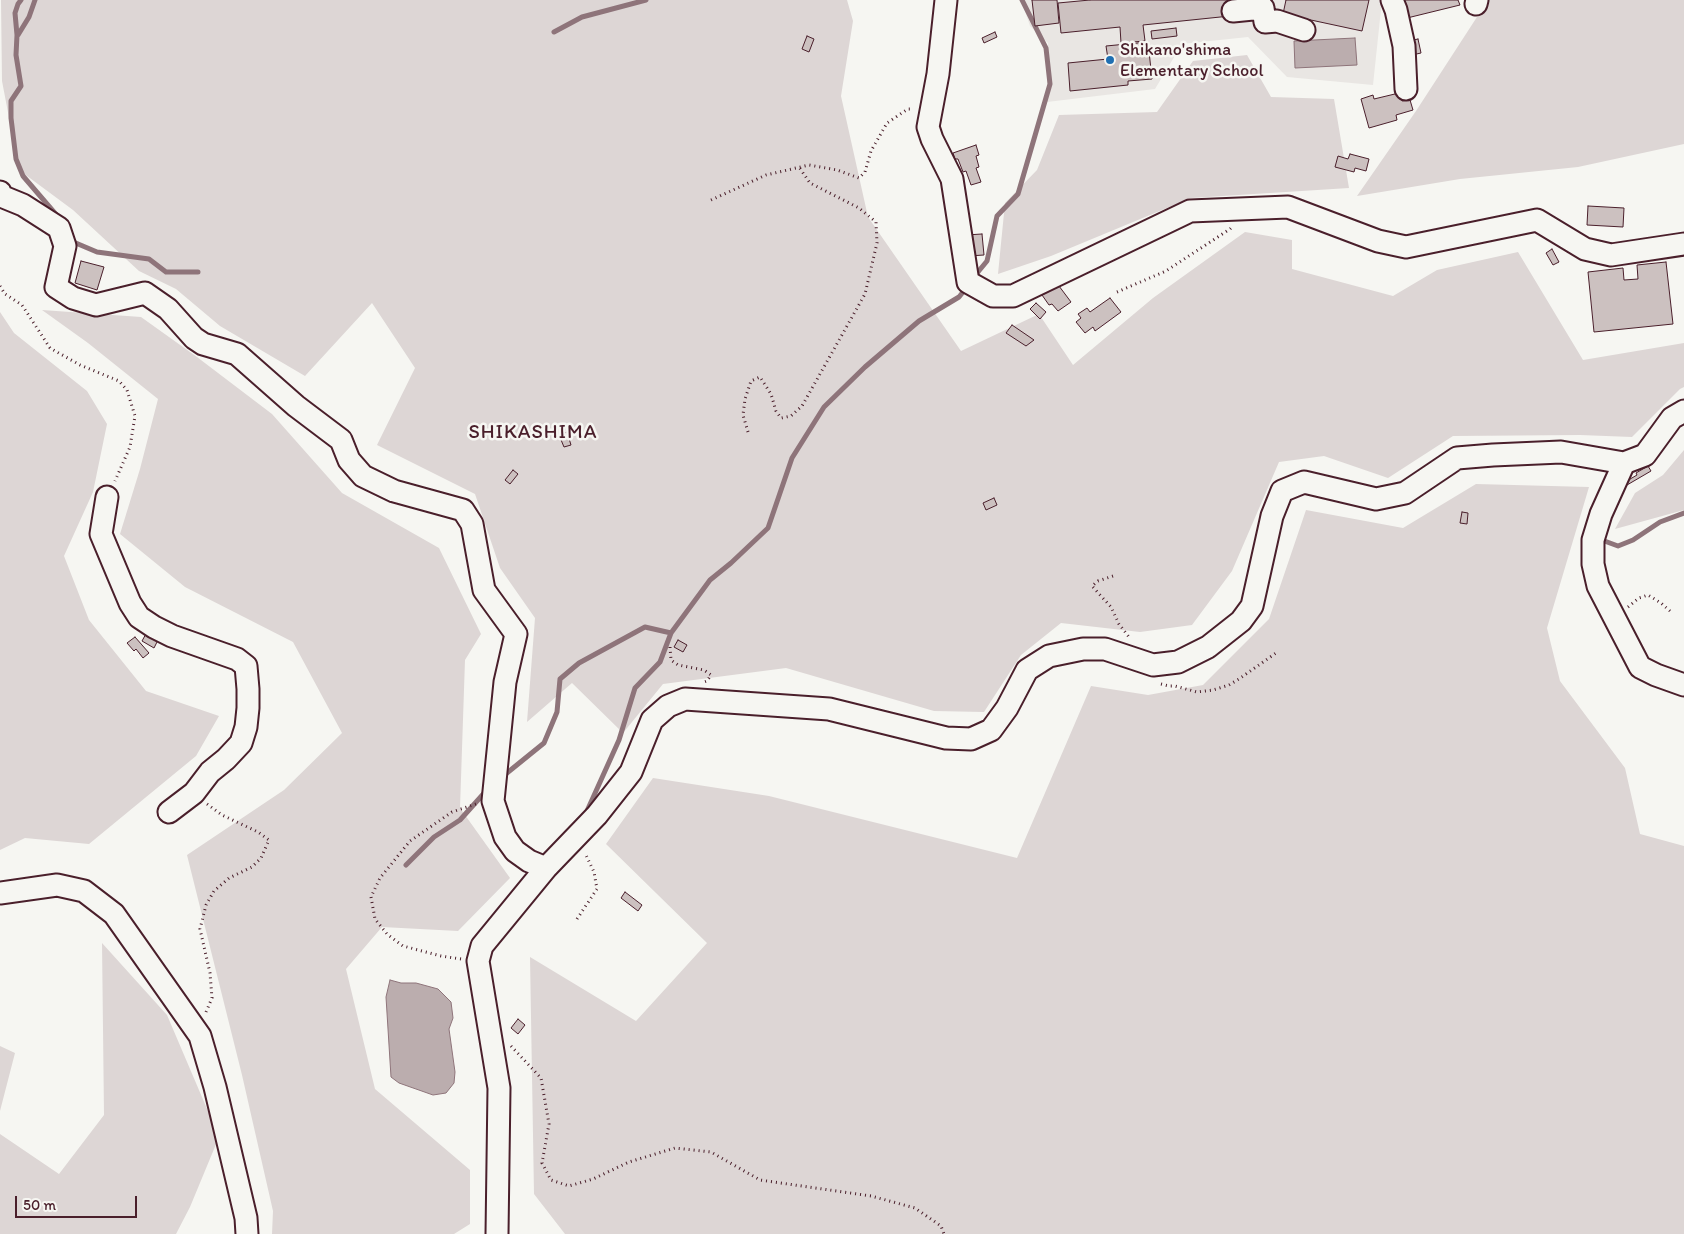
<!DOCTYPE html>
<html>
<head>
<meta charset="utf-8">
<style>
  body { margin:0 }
  #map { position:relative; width:1684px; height:1234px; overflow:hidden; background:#f6f6f2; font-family:Itim,sans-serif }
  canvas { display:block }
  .scale { position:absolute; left:15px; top:1196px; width:122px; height:22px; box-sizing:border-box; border:2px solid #4a1f2b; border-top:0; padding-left:6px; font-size:15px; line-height:18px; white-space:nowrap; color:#4a1f2b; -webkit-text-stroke:4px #f6f6f2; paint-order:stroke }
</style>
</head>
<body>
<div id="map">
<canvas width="1684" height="1234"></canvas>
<div class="scale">50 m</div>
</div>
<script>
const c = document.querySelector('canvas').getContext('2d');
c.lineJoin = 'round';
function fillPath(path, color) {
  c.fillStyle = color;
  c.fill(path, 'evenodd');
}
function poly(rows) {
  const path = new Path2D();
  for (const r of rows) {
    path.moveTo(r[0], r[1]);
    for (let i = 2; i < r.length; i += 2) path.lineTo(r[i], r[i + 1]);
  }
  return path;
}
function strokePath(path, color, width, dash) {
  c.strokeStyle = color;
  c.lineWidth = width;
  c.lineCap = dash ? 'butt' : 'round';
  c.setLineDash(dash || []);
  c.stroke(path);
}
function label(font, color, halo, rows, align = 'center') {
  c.font = font + ' Itim,sans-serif';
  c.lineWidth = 5;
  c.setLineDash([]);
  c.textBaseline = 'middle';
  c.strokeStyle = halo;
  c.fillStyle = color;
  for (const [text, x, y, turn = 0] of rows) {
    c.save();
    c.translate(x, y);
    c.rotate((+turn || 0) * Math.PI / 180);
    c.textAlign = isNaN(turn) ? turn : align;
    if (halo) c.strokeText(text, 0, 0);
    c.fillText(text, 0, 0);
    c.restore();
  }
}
const built = poly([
  [1021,0,1382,0,1373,85,1287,77,1248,37,1182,44,1155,89,1047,102,1048,43,1030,26]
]);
const green = poly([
  [1,0,847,0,853,21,841,96,868,217,961,351,1039,314,1073,365,1153,298,1245,232,1292,240,1292,269,1393,296,1437,270,1518,252,1583,360,1684,343,1684,387,1680,389,1632,437,1580,435,1453,436,1388,478,1324,456,1279,462,1232,571,1192,625,1140,632,1061,623,1021,655,984,712,934,711,786,668,663,684,623,733,572,683,527,722,535,618,500,568,475,494,377,445,415,368,372,303,305,376,220,326,176,289,139,271,73,210,19,170,2,81],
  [1488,0,1684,0,1684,144,1578,167,1460,179,1357,196,1416,111],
  [1247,55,1271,97,1334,99,1349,188,1191,198,1051,256,998,274,1005,203,1037,170,1059,115,1157,112,1193,61],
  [42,310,141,317,197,357,272,414,342,493,439,548,481,634,465,660,460,808,510,878,458,931,382,927,346,969,375,1089,470,1170,470,1224,454,1234,272,1234,273,1211,242,1075,187,855,284,790,342,733,293,642,185,587,120,534,140,469,158,399,88,343],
  [0,312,14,333,87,391,107,424,93,492,64,556,89,620,146,691,219,716,196,756,89,844,25,838,0,850],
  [1684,450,1684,510,1615,529,1635,493,1663,475],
  [1476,484,1589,487,1547,628,1560,681,1625,768,1640,834,1684,846,1684,1234,565,1234,534,1194,530,957,636,1021,707,943,606,844,653,778,769,796,1017,858,1091,686,1148,695,1203,685,1269,619,1306,510,1403,528],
  [102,943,167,1015,219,1137,190,1207,176,1234,0,1234,0,1134,59,1174,104,1115],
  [0,1046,15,1053,0,1111]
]);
const water = poly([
  [1355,38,1357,65,1295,68,1294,41,1355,38],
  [390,980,401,983,416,983,438,989,451,1002,453,1018,449,1029,455,1072,454,1083,446,1093,433,1095,399,1083,391,1077,386,997,390,980]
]);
const stream = poly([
  [21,0,18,4,15,13,17,35,16,55,21,86,11,101,11,118,16,159,23,176,59,218],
  [554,32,582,17,646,0],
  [18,35,29,17,35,0],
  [71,241,97,252,149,259,166,272,198,272],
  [973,278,987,261,997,216,1018,194,1050,84,1046,48,1022,0],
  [1599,539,1618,546,1633,540,1660,522,1684,513],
  [502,777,544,743,557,712,560,679,579,663,645,627,671,633],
  [587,811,619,740,635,688,660,662,671,633,710,580,731,563,768,528,792,458,824,407,865,367,919,321,959,297,967,287],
  [406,865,434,837,460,820,486,791]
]);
const building = poly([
  [1032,0,1057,0,1059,23,1035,26,1032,0],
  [1090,0,1229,0,1230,16,1143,25,1145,41,1121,43,1120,27,1061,33,1058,3,1090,0],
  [1286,0,1369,0,1362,31,1283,14,1286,0],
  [1403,0,1458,0,1460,5,1403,19,1403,0],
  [1176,28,1177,36,1152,39,1151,31,1176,28],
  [995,32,997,37,984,43,982,38,995,32],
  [807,36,814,39,809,52,802,49,807,36],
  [1418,39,1421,53,1412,55,1409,41,1418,39],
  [1148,42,1152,79,1128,81,1128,85,1070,91,1068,63,1108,59,1106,46,1148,42],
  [1399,93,1402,101,1410,100,1413,110,1396,115,1397,120,1369,128,1361,99,1373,95,1374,99,1399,93],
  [976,145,979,155,976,156,979,167,976,168,981,182,971,185,966,171,963,172,958,159,955,159,953,153,976,145],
  [1350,154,1369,159,1366,171,1355,168,1354,172,1335,167,1338,156,1348,159,1350,154],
  [1588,206,1624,208,1623,227,1587,225,1588,206],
  [982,234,984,255,968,256,966,235,982,234],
  [1552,249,1559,262,1553,265,1546,253,1552,249],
  [81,261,104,267,97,290,75,283,81,261],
  [1666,262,1673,324,1594,332,1588,272,1623,268,1624,280,1638,279,1637,265,1666,262],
  [1059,286,1071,302,1058,311,1052,304,1049,305,1042,295,1059,286],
  [1110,298,1121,312,1095,331,1093,327,1085,333,1076,322,1081,318,1078,314,1087,308,1090,312,1110,298],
  [1036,303,1046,312,1040,319,1030,309,1036,303],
  [1012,325,1034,340,1026,346,1006,333,1012,325],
  [567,432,571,445,564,447,559,435,567,432],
  [1648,466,1651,471,1627,485,1625,482,1637,475,1636,473,1648,466],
  [513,470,518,474,510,484,505,480,513,470],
  [994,498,997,505,986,510,983,503,994,498],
  [1462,512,1468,513,1467,524,1460,523,1462,512],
  [147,632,159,638,154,648,142,641,147,632],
  [135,637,149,653,143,658,136,649,134,651,127,643,135,637],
  [678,640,687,645,683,652,674,647,678,640],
  [625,892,642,905,638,911,621,898,625,892],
  [518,1019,525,1025,518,1034,511,1028,518,1019]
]);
const path = poly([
  [711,200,766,175,809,165,837,170,859,178,865,172,871,151,887,123,908,109,913,109],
  [0,286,5,294,22,305,50,348,80,365,119,381,127,390,135,416,130,447,115,481],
  [1117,292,1166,271,1230,229,1232,227],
  [748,432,743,415,745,399,751,381,760,377,771,394,776,411,781,418,791,416,802,406,865,294,877,243,876,222,859,208,810,183,799,167],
  [1113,576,1098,581,1092,586,1111,607,1119,624,1129,637],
  [1628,607,1639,598,1648,595,1661,603,1670,611],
  [670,647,671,660,678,665,704,670,711,675,707,681,704,682],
  [1161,684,1169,686,1175,686,1197,692,1213,690,1229,685,1239,679,1276,653],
  [577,919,597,889,594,872,585,853],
  [461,959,441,956,403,946,387,934,375,919,371,897,380,878,410,841,452,812,476,804],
  [206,1012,212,998,210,973,200,929,206,905,214,891,229,878,252,867,261,858,269,840,258,832,222,815,207,804],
  [511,1046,541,1078,549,1124,542,1163,551,1180,569,1186,593,1179,629,1162,675,1148,711,1152,760,1180,871,1196,915,1208,941,1226,944,1234]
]);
const minor = poly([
  [946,0,938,74,928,127,932,139,952,179,968,282,993,296,1013,296,1190,211,1288,207,1378,241,1406,247,1537,220,1585,249,1611,255,1684,244],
  [1392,0,1396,10,1404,46,1406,89],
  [1476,4,1477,0],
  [1233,11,1263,8,1265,22,1277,21,1304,30],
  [0,192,1,196,23,205,59,228,65,246,56,287,73,298,96,305,145,293,168,309,194,338,203,344,237,354,296,406,341,440,349,460,363,476,394,491,463,510,472,524,484,590,516,634,505,682,493,801,505,837,515,851,529,861,546,868],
  [1624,463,1601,514,1593,540,1593,564,1598,586,1640,667,1656,675,1684,685],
  [107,497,101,534,130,603,139,617,154,627,172,636,237,659,246,666,248,689,248,708,246,727,241,743,226,759,210,772,194,793,169,812],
  [0,893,57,885,84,891,114,914,200,1036,215,1087,246,1218,247,1234],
  [497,1234,499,1088,478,961,482,946,546,868,597,815,631,772,652,720,668,706,685,699,829,709,946,738,971,739,991,730,1007,708,1027,670,1049,656,1083,649,1105,649,1153,665,1178,662,1208,647,1241,621,1252,606,1272,516,1282,491,1304,482,1376,499,1405,493,1457,458,1493,455,1561,452,1624,463,1645,455,1672,418,1684,411]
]);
const markers = [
  [1110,60,5,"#1f6fb2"]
];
const poiNames = [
  ["Shikano'shima",1120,50],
  ["Elementary School",1120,71]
];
const quarterNames = [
  ["SHIKASHIMA",533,433]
];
fillPath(built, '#e9e6e3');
fillPath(green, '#ddd6d5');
fillPath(water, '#bbadae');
strokePath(water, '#8e747a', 1);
strokePath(stream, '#8e747a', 5);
fillPath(building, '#ccc1c0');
strokePath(building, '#4a1f2b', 1);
strokePath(minor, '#4a1f2b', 25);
strokePath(path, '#4a1f2b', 3, [1, 4]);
strokePath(minor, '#f6f6f2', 21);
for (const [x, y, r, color] of markers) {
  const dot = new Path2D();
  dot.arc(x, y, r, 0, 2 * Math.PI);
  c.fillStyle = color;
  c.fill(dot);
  strokePath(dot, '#f6f6f2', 2);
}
label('18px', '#4a1f2b', '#f6f6f2', poiNames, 'left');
c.letterSpacing = '1px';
label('20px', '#4a1f2b', '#f6f6f2', quarterNames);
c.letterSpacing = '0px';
</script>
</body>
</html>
